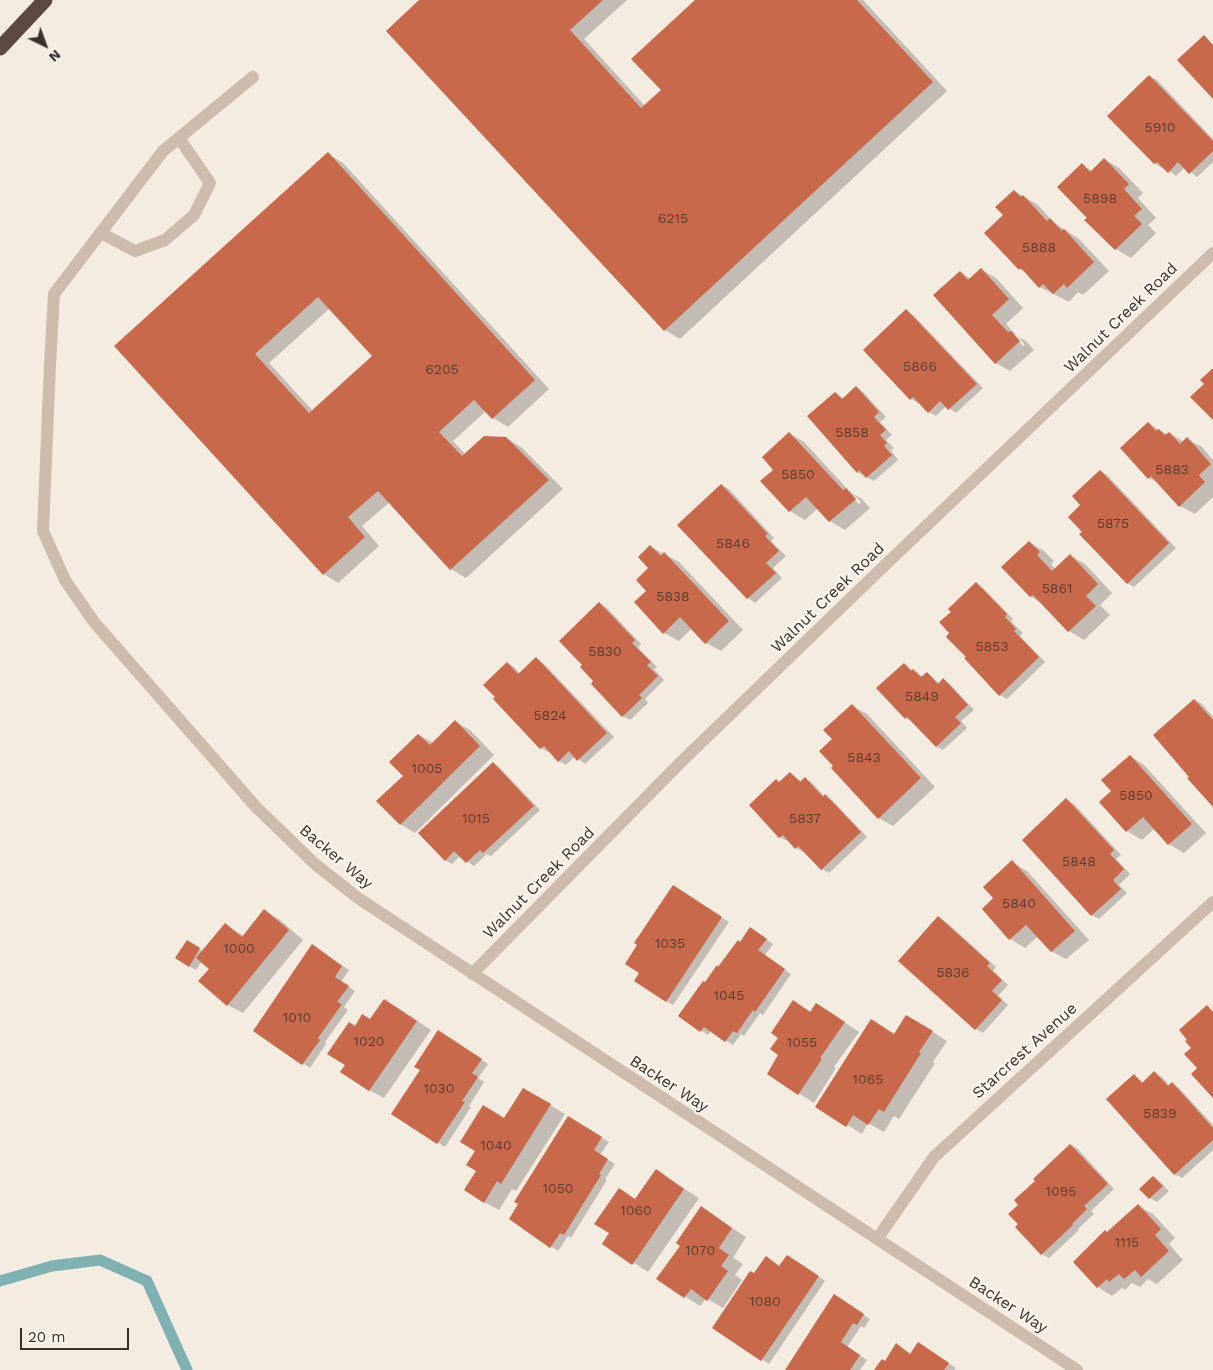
<!DOCTYPE html>
<html>
<head>
<meta charset="utf-8">
<style>
  body { margin:0 }
  #map { position:relative; width:1213px; height:1370px; overflow:hidden; background:#f4ebe1; font-family:"Work Sans",sans-serif }
  canvas { display:block }
  .north { position:absolute; left:20px; top:20px; width:50px; height:50px; -webkit-text-stroke:4px #fbf5ee; paint-order:stroke; rotate:138deg; font-size:14px; font-weight:700; line-height:20px; text-align:center; color:#3b302b }
  .north::after { content:''; display:block; margin:auto; width:18px; height:22px; background:#3b302b; clip-path:polygon(50% 0,100% 100%,50% 72%,0 100%) }
  .scale { position:absolute; left:20px; top:1328px; width:109px; height:22px; box-sizing:border-box; border:2px solid #3b302b; border-top:0; padding-left:6px; font-size:15px; line-height:18px; white-space:nowrap; color:#3b302b; -webkit-text-stroke:4px #fbf5ee; paint-order:stroke }
</style>
</head>
<body>
<div id="map">
<canvas width="1213" height="1370"></canvas>
<div class="north">N</div>
<div class="scale">20 m</div>
</div>
<script>
const c = document.querySelector('canvas').getContext('2d');
c.lineJoin = 'round';
function fillPath(path, color) {
  c.fillStyle = color;
  c.fill(path, 'evenodd');
}
function poly(rows) {
  const path = new Path2D();
  for (const r of rows) {
    path.moveTo(r[0], r[1]);
    for (let i = 2; i < r.length; i += 2) path.lineTo(r[i], r[i + 1]);
  }
  return path;
}
function strokePath(path, color, width, dash) {
  c.strokeStyle = color;
  c.lineWidth = width;
  c.lineCap = dash ? 'butt' : 'round';
  c.setLineDash(dash || []);
  c.stroke(path);
}
function label(font, color, halo, rows, align = 'center') {
  c.font = font + ' "Work Sans",sans-serif';
  c.lineWidth = 4.5;
  c.setLineDash([]);
  c.textBaseline = 'middle';
  c.strokeStyle = halo;
  c.fillStyle = color;
  for (const [text, x, y, turn = 0] of rows) {
    c.save();
    c.translate(x, y);
    c.rotate((+turn || 0) * Math.PI / 180);
    c.textAlign = isNaN(turn) ? turn : align;
    if (halo) c.strokeText(text, 0, 0);
    c.fillText(text, 0, 0);
    c.restore();
  }
}
const shadow = poly([
  [421,0,627,0,584,39,645,106,662,90,696,0,863,0,947,91,680,339,665,330],
  [1149,76,1157,80,1213,139,1213,162,1197,177,1185,167,1176,176,1163,166,1162,168,1154,163],
  [328,154,343,163,549,389,508,427,493,418,486,411,453,441,466,455,506,438,521,447,563,489,466,578,451,569,390,502,362,526,379,546,338,583,324,574,116,346],
  [330,308,374,357,313,411,269,363],
  [1104,159,1119,168,1143,193,1138,198,1156,218,1148,225,1156,233,1131,258,1116,249,1086,220,1089,218,1082,165,1092,171],
  [1014,191,1038,205,1053,222,1079,239,1109,271,1083,295,1078,292,1069,302,1040,287,1028,274,1020,269,1005,215],
  [982,270,996,278,1023,308,1006,324,1017,336,1026,341,1034,350,1010,371,996,363,960,272,971,279],
  [1012,334,1018,336,1025,345,1023,346],
  [906,311,913,315,983,388,956,413,946,406,936,416,929,412,919,402,918,403,911,399],
  [856,387,863,392,886,417,880,422,892,435,886,440,894,448,891,450,898,460,874,481,857,472,835,393,844,399],
  [1148,423,1167,435,1170,433,1184,442,1187,439,1202,447,1213,460,1213,497,1195,514,1180,506,1160,484,1149,478],
  [789,433,804,442,851,493,861,498,870,508,845,530,830,521,818,508,805,520,790,511,775,470],
  [850,495,854,495,861,502,859,504],
  [1100,471,1107,475,1176,548,1134,587,1127,583,1084,532,1082,505],
  [721,485,729,489,774,538,771,541,786,556,773,568,782,578,755,603,748,598,679,525],
  [1030,543,1044,551,1054,561,1051,564,1056,570,1070,556,1085,564,1112,593,1100,605,1110,615,1084,640,1069,631,1043,604,1030,596],
  [651,547,679,562,743,630,721,651,706,643,692,628,679,641,664,633,648,591],
  [976,584,983,588,1013,619,1011,621,1023,633,1020,636,1045,662,1007,699,1000,695,967,657,951,633,953,612],
  [600,604,607,608,641,644,638,648,657,667,654,669,664,680,645,699,648,703,630,720,623,716,595,681],
  [536,659,543,663,614,737,585,764,575,756,566,765,559,761,550,751,548,752,541,748,495,699,507,663,514,667,520,674],
  [904,664,923,677,927,674,940,684,943,680,950,684,974,710,961,721,967,728,943,750,936,746,913,722,906,718,878,688],
  [1195,700,1202,704,1213,717,1213,806,1191,777],
  [852,706,867,714,935,787,893,826,879,818,835,766,834,739],
  [455,722,470,730,494,755,415,833,400,824,404,776,419,735,433,743],
  [1130,756,1144,765,1206,833,1184,853,1169,844,1155,828,1142,840,1127,831,1101,802,1112,791],
  [493,764,500,768,540,810,491,856,487,854,474,866,460,856,452,864,445,860],
  [790,773,802,782,805,779,812,783,825,797,832,800,867,837,829,873,822,869,804,851,803,852,796,848,789,840,787,841,780,837,780,783],
  [1067,800,1074,804,1121,855,1116,859,1130,874,1119,885,1127,893,1099,919,1092,915],
  [1012,862,1027,871,1089,940,1066,959,1051,951,1038,936,1025,948,1010,939,983,909,995,899],
  [680,891,729,922,673,1005,666,1001],
  [264,911,279,919,303,940,243,1013,228,1005,200,981,211,968,202,961,196,970,189,966,187,942,203,951,225,925,244,936],
  [939,918,946,922,996,967,993,971,1008,985,998,996,1008,1005,983,1033,976,1029,900,961],
  [757,933,773,944,765,955,791,974,763,1015,760,1013,744,1036,741,1034,733,1045,711,1031,708,1035,680,1016,741,943],
  [319,950,349,970,341,982,355,991,344,1007,348,1010,325,1042,326,1044,310,1068,254,1031],
  [794,1002,811,1012,831,1013,859,1032,834,1067,836,1068,814,1103,769,1074,779,1055,780,1037],
  [399,1009,431,1030,384,1098,369,1090,346,1065,356,1027],
  [922,1025,947,1041,933,1062,935,1063,899,1119,894,1116,884,1132,868,1123,862,1134,817,1106,895,1035],
  [446,1036,488,1064,478,1078,484,1082,469,1106,471,1107,445,1147,393,1113],
  [1155,1073,1162,1077,1170,1086,1172,1084,1179,1088,1213,1125,1213,1150,1182,1178,1175,1174,1134,1076,1144,1083],
  [523,1089,565,1114,516,1191,512,1189,499,1210,484,1202,504,1119],
  [576,1122,609,1142,600,1155,615,1164,605,1179,607,1180,571,1238,568,1236,558,1251,510,1219],
  [1071,1145,1078,1149,1114,1189,1091,1211,1094,1214,1078,1229,1079,1230,1049,1258,1042,1254,1020,1225,1020,1205,1037,1181],
  [656,1171,699,1198,648,1272,603,1243,610,1233,619,1190,636,1200],
  [1153,1177,1160,1182,1169,1191,1157,1202,1150,1198],
  [1138,1206,1153,1214,1175,1238,1169,1244,1183,1260,1157,1284,1148,1279,1140,1287,1132,1283,1125,1290,1122,1288,1112,1296,1098,1287,1107,1233],
  [702,1208,746,1237,733,1258,743,1264,735,1275,742,1280,723,1308,706,1298,700,1306,658,1279,682,1245],
  [795,1260,825,1281,769,1364,714,1328,754,1275,784,1271],
  [842,1300,870,1319,864,1328,861,1326,847,1347,867,1360,860,1370,787,1370],
  [926,1348,956,1368,954,1370,875,1370,903,1349,911,1355]
]);
const stream = poly([
  [0,1281,52,1266,100,1260,147,1281,187,1370]
]);
const building = poly([
  [419,0,603,0,570,30,641,108,661,90,631,59,695,0,857,0,933,82,664,331,386,31],
  [1204,35,1213,45,1213,99,1177,60],
  [1149,75,1213,141,1213,151,1189,174,1178,162,1168,173,1157,162,1154,164,1107,116],
  [328,152,535,380,492,419,474,400,439,432,462,456,484,436,506,437,549,480,450,570,378,491,348,517,365,537,323,575,114,346],
  [318,297,372,356,309,413,255,354],
  [1104,158,1129,184,1124,189,1142,209,1134,216,1142,224,1115,250,1084,220,1087,218,1057,187,1082,163,1090,172],
  [1014,190,1021,197,1023,195,1047,221,1050,218,1062,231,1064,229,1094,262,1067,288,1064,284,1053,294,1043,284,1039,288,1021,268,1019,270,984,233,1003,215,995,207],
  [981,268,1009,299,992,315,1008,332,1011,331,1020,341,995,364,933,295,960,271,968,280],
  [906,309,977,384,948,410,940,401,928,413,913,397,910,400,863,350],
  [1213,368,1213,420,1190,397,1204,384,1200,380],
  [856,386,879,412,874,417,886,430,880,435,887,443,884,446,892,455,866,478,859,470,857,473,807,416,835,392,842,399],
  [1148,422,1156,431,1159,429,1165,435,1169,432,1180,444,1187,437,1211,464,1199,475,1205,482,1179,507,1151,476,1148,479,1120,448],
  [789,432,843,490,846,488,856,499,829,522,806,497,789,512,760,481,773,470,762,457],
  [1100,470,1169,543,1127,584,1079,534,1082,532,1068,517,1080,505,1072,496],
  [721,484,768,534,765,536,779,551,766,563,776,573,747,599,677,525],
  [1029,541,1040,552,1037,555,1052,571,1070,554,1098,584,1086,596,1096,606,1068,632,1033,595,1030,597,1001,567],
  [650,545,661,556,664,552,729,621,705,644,680,617,663,634,634,602,646,591,636,580,648,568,638,557],
  [976,582,1007,614,1005,617,1016,629,1014,631,1039,657,999,696,964,658,966,657,946,637,949,633,939,622,951,612,948,609],
  [599,602,635,640,632,643,651,662,647,665,658,676,639,695,642,698,622,717,591,684,593,681,580,667,582,665,559,641],
  [536,657,607,733,577,761,569,751,558,762,544,746,540,749,493,699,495,697,483,685,507,662,518,674],
  [904,663,911,671,913,669,921,677,927,672,938,684,943,678,968,705,955,717,961,723,936,747,907,717,905,719,876,688],
  [1194,699,1213,720,1213,807,1187,778,1189,777,1153,735],
  [852,704,921,778,878,819,831,768,833,766,819,751,832,739,823,730],
  [455,720,480,746,400,825,376,801,403,776,389,762,418,734,430,745],
  [1130,755,1192,824,1168,845,1143,817,1126,832,1099,802,1111,791,1101,780],
  [493,762,534,806,483,853,480,850,466,863,454,851,445,861,418,833],
  [790,772,800,782,805,777,823,797,825,794,861,832,821,870,798,846,795,849,783,835,779,838,749,805,776,779,779,782],
  [1066,798,1114,850,1110,854,1124,869,1113,880,1121,889,1091,916,1022,840],
  [1012,860,1075,931,1051,952,1026,925,1009,940,982,909,993,898,983,887],
  [673,885,722,917,666,1002,634,981,639,973,625,964,637,945,634,943],
  [264,909,289,930,227,1006,198,981,209,969,196,958,225,923,242,937],
  [938,916,990,963,987,966,1002,980,992,991,1002,1000,975,1030,898,961],
  [750,927,767,939,758,950,785,969,755,1012,753,1010,737,1033,733,1031,725,1042,704,1027,700,1032,678,1016,703,981,705,982,717,965,718,967,738,940,740,942],
  [187,940,200,948,189,967,175,958],
  [312,944,342,966,335,977,349,986,337,1002,342,1004,318,1038,320,1040,302,1065,253,1031],
  [384,999,417,1021,369,1091,340,1072,345,1065,327,1054,349,1022,355,1026,362,1014,370,1019],
  [793,1000,810,1012,816,1003,845,1022,820,1058,822,1059,798,1095,767,1074,778,1055,770,1049,778,1038,771,1033],
  [1207,1005,1213,1012,1213,1098,1191,1074,1197,1068,1184,1054,1191,1048,1185,1041,1187,1040,1179,1030],
  [906,1015,933,1031,919,1052,921,1053,884,1112,879,1109,868,1125,853,1115,846,1127,815,1107,871,1019,894,1034],
  [438,1030,482,1059,472,1073,478,1077,462,1101,465,1102,437,1144,391,1114,420,1070,414,1067],
  [1154,1071,1168,1086,1172,1082,1213,1128,1213,1140,1174,1175,1106,1099,1134,1074,1142,1083],
  [523,1088,551,1104,501,1184,497,1181,484,1203,464,1190,476,1171,466,1165,475,1151,460,1142,483,1105,504,1118],
  [568,1116,602,1137,594,1150,608,1159,599,1174,601,1175,564,1235,560,1233,550,1248,509,1219,518,1204,514,1202],
  [1070,1144,1108,1184,1084,1206,1087,1209,1072,1224,1073,1225,1041,1255,1015,1227,1018,1224,1008,1214,1018,1205,1014,1200,1035,1181,1033,1179],
  [656,1169,684,1189,632,1265,602,1244,609,1233,594,1224,619,1188,635,1199],
  [1153,1176,1163,1186,1149,1199,1139,1189],
  [1138,1204,1161,1229,1155,1235,1169,1251,1141,1277,1135,1270,1124,1279,1119,1274,1109,1282,1107,1279,1097,1288,1073,1262,1105,1230,1107,1232],
  [701,1206,732,1228,719,1248,729,1255,721,1266,728,1271,707,1301,691,1289,684,1298,656,1279,680,1246,676,1243],
  [787,1255,819,1276,761,1361,712,1328,750,1271,754,1273,766,1256,779,1266],
  [834,1294,864,1314,857,1325,853,1323,841,1342,860,1355,850,1370,785,1370],
  [918,1342,949,1363,944,1370,874,1370,882,1359,885,1361,896,1343,910,1354]
]);
const service = poly([
  [253,77,163,151,54,294,50,365,43,531,65,580,94,622,256,807],
  [101,233,135,251,165,240,194,215,210,183,179,138]
]);
const minor = poly([
  [256,807,315,864,358,898,1077,1370],
  [472,974,682,761,882,568,1213,253],
  [877,1239,934,1157,1213,902]
]);
const motorway = poly([
  [0,48,45,0]
]);
const numberNames = [
  ["5910",1160,128],
  ["5898",1100,199],
  ["6215",673,219],
  ["5888",1039,248],
  ["5866",920,367],
  ["6205",442,370],
  ["5858",852,433],
  ["5883",1172,470],
  ["5850",798,475],
  ["5875",1113,524],
  ["5846",733,544],
  ["5861",1057,589],
  ["5838",673,597],
  ["5853",992,647],
  ["5830",605,652],
  ["5849",922,697],
  ["5824",550,716],
  ["5843",864,758],
  ["1005",427,769],
  ["5850",1136,796],
  ["1015",476,819],
  ["5837",805,819],
  ["5848",1079,862],
  ["5840",1019,904],
  ["1035",670,944],
  ["1000",239,949],
  ["5836",953,973],
  ["1045",729,996],
  ["1010",297,1018],
  ["1020",369,1042],
  ["1055",802,1043],
  ["1065",868,1080],
  ["1030",439,1089],
  ["5839",1160,1114],
  ["1040",496,1146],
  ["1050",558,1189],
  ["1095",1061,1192],
  ["1060",636,1211],
  ["1115",1127,1243],
  ["1070",700,1251],
  ["1080",765,1302]
];
const streetNames = [
  ["Walnut Creek Road",1121,318,-44],
  ["Walnut Creek Road",828,598,-44],
  ["Backer Way",336,857,40],
  ["Walnut Creek Road",539,883,-45],
  ["Starcrest Avenue",1025,1051,-42],
  ["Backer Way",669,1084,33],
  ["Backer Way",1008,1305,33]
];
fillPath(shadow, '#0003');
strokePath(stream, '#7fb0b2', 11);
fillPath(building, '#c8694b');
strokePath(service, '#cdbbac', 12);
strokePath(minor, '#cdbbac', 12);
strokePath(motorway, '#5c4a42', 15);
label('14px', '#5e3e33', null, numberNames);
label('16px', '#3b302b', '#fbf5ee', streetNames);
</script>
</body>
</html>
